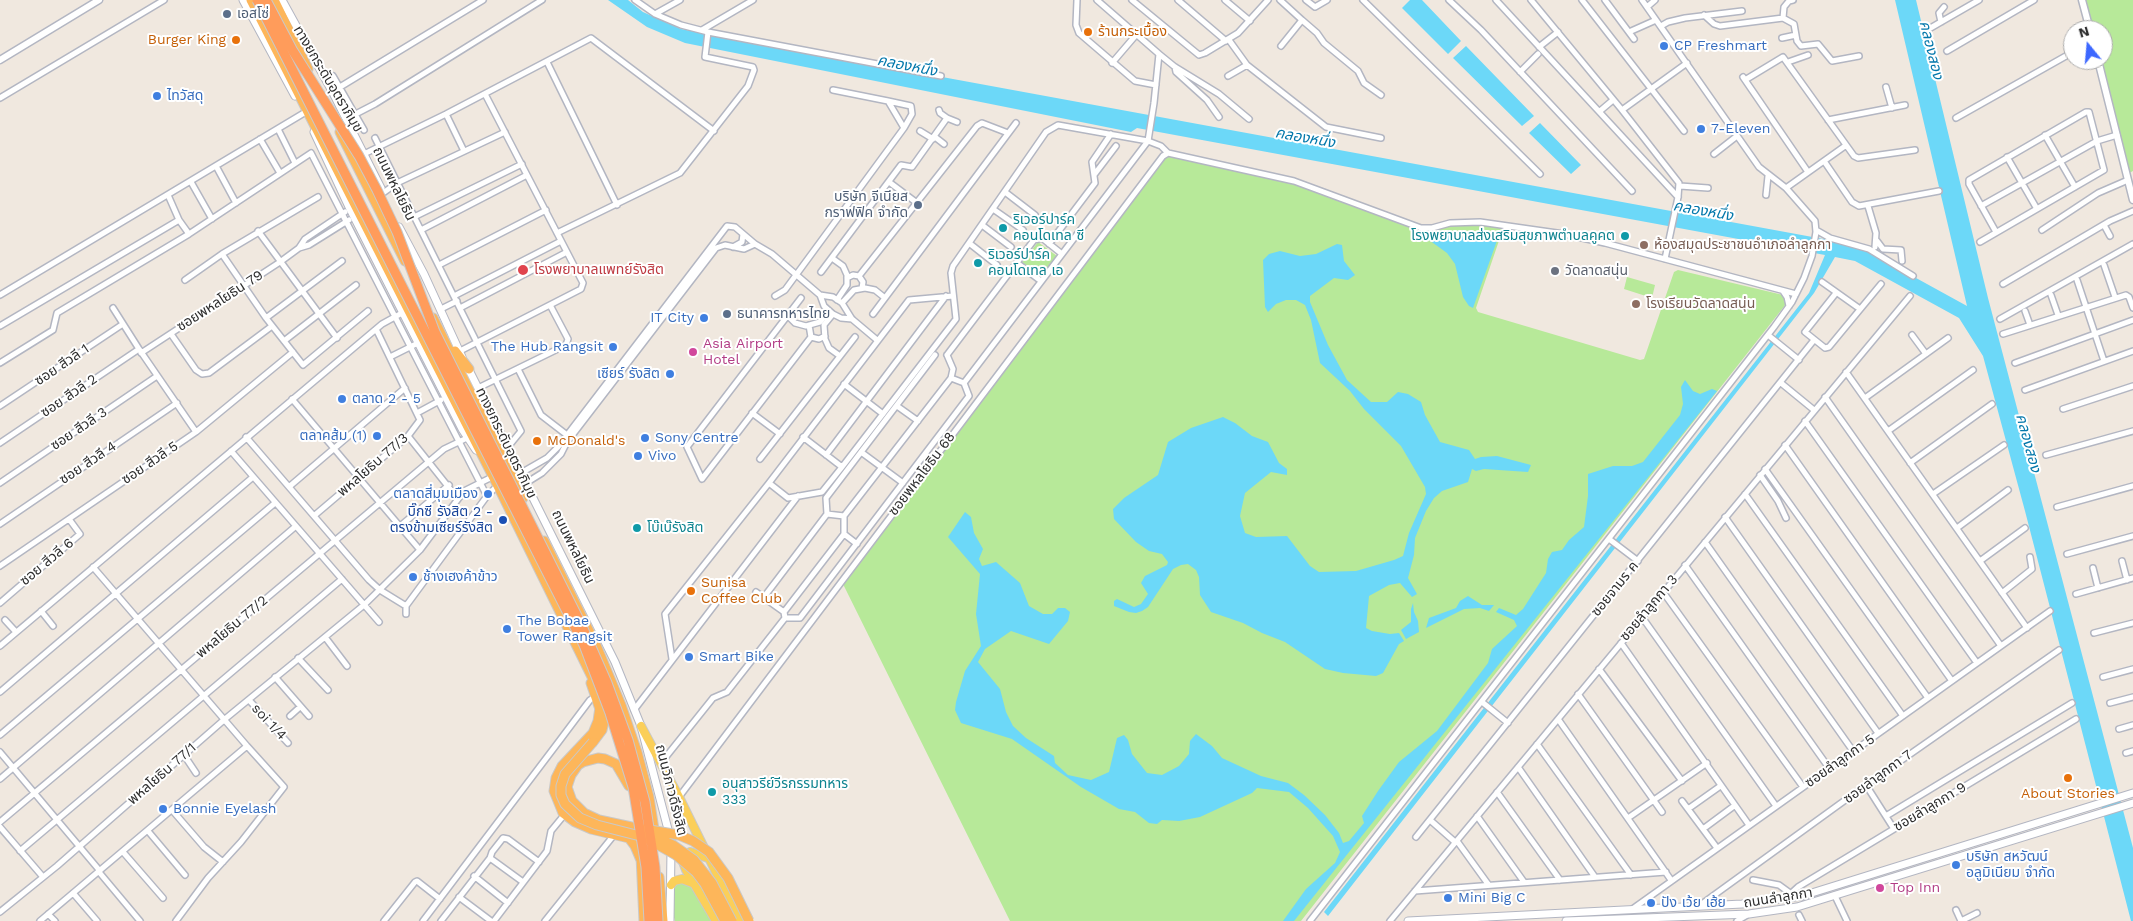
<!DOCTYPE html>
<html>
<head>
<meta charset="utf-8">
<style>
  body { margin:0 }
  #map { position:relative; width:2133px; height:921px; overflow:hidden; background:#f0e8df; font-family:"Work Sans",sans-serif }
  canvas { display:block }
  .north { position:absolute; left:2063px; top:20px; width:50px; height:50px; box-sizing:border-box; background:#fff; border:1px solid #ababab; border-radius:50%; rotate:343deg; font-size:14px; font-weight:700; line-height:20px; text-align:center; color:#2e2e2e }
  .north::after { content:''; display:block; margin:auto; width:18px; height:22px; background:#3d68ff; clip-path:polygon(50% 0,100% 100%,50% 72%,0 100%) }
</style>
</head>
<body>
<div id="map">
<canvas width="2133" height="921"></canvas>
<div class="north">N</div>
</div>
<script>
const c = document.querySelector('canvas').getContext('2d');
c.lineJoin = 'round';
function fillPath(path, color) {
  c.fillStyle = color;
  c.fill(path, 'evenodd');
}
function poly(rows) {
  const path = new Path2D();
  for (const r of rows) {
    path.moveTo(r[0], r[1]);
    for (let i = 2; i < r.length; i += 2) path.lineTo(r[i], r[i + 1]);
  }
  return path;
}
function strokePath(path, color, width, dash) {
  c.strokeStyle = color;
  c.lineWidth = width;
  c.lineCap = dash ? 'butt' : 'round';
  c.setLineDash(dash || []);
  c.stroke(path);
}
function label(font, color, halo, rows, align = 'center') {
  c.font = font + ' "Work Sans","Noto Sans Thai",sans-serif';
  c.lineWidth = 4;
  c.setLineDash([]);
  c.textBaseline = 'middle';
  c.strokeStyle = halo;
  c.fillStyle = color;
  for (const [text, x, y, turn = 0] of rows) {
    c.save();
    c.translate(x, y);
    c.rotate((+turn || 0) * Math.PI / 180);
    c.textAlign = isNaN(turn) ? turn : align;
    if (halo) c.strokeText(text, 0, 0);
    c.fillText(text, 0, 0);
    c.restore();
  }
}
const green = poly([
  [2082,0,2133,0,2133,171,2127,174,2098,60,2103,60,2103,30,2090,30],
  [1168,155,1301,185,1430,233,1447,224,1476,222,1504,226,1476,308,1478,312,1640,360,1644,359,1674,272,1678,270,1783,295,1786,304,1301,921,1010,921,843,584],
  [1038,242,1057,256,1039,278,1021,264],
  [1627,277,1655,285,1652,298,1624,289],
  [687,880,697,888,715,921,675,921,669,901,675,882]
]);
const water = poly([
  [608,0,628,0,643,12,681,29,1856,245,1967,306,1895,0,1916,0,1988,298,2133,848,2133,921,2131,921,2025,511,1983,356,1959,318,1855,261,1835,257,1814,293,1328,916,1324,912,1809,293,1825,255,1137,128,1131,132,685,43,647,27],
  [1410,0,1422,0,1461,41,1448,54,1402,8],
  [1466,46,1534,116,1522,126,1453,58],
  [1540,123,1581,165,1571,174,1529,133],
  [1480,230,1499,235,1473,308,1469,306,1463,297,1455,264,1447,253,1429,240,1444,232,1475,240],
  [1337,244,1342,245,1344,261,1355,275,1348,280,1334,278,1310,296,1310,302,1328,345,1347,380,1371,402,1387,402,1398,392,1408,394,1421,402,1425,415,1440,442,1469,450,1475,459,1481,457,1497,456,1531,465,1528,472,1484,469,1476,471,1472,469,1468,482,1442,491,1434,498,1426,511,1415,538,1414,555,1408,578,1417,594,1412,597,1400,583,1389,585,1369,596,1366,628,1372,631,1390,634,1399,633,1404,641,1399,644,1383,673,1376,676,1343,673,1325,669,1285,642,1262,633,1243,623,1211,612,1200,595,1199,577,1196,570,1188,564,1181,565,1173,569,1148,607,1142,611,1136,613,1129,612,1114,606,1114,601,1117,599,1134,607,1141,604,1148,594,1141,583,1145,576,1167,565,1168,562,1162,554,1149,551,1136,542,1114,519,1113,509,1124,498,1158,475,1168,442,1191,428,1223,417,1235,423,1252,436,1268,442,1279,463,1287,469,1287,475,1271,472,1245,493,1240,516,1245,533,1256,537,1287,536,1310,566,1319,572,1356,571,1394,560,1403,556,1409,533,1426,494,1425,487,1401,446,1364,409,1350,391,1320,363,1311,320,1305,305,1296,300,1286,300,1276,304,1268,312,1265,307,1263,260,1269,254,1280,251,1300,256,1316,254],
  [1685,380,1693,391,1700,394,1712,389,1717,391,1294,921,1283,921,1306,889,1335,863,1340,852,1333,836,1308,808,1289,792,1257,788,1252,793,1200,817,1179,821,1162,820,1157,824,1149,823,1135,812,1119,809,1081,787,1012,739,961,723,955,710,956,702,965,671,981,646,976,614,980,574,948,537,965,512,971,517,974,533,983,549,979,559,982,566,996,562,1020,583,1029,606,1043,614,1052,614,1058,608,1065,608,1070,612,1068,621,1049,644,1011,631,985,649,978,662,1000,689,1006,712,1013,726,1026,738,1054,756,1055,763,1068,775,1091,780,1109,772,1117,738,1124,735,1128,740,1132,754,1147,773,1162,775,1179,766,1189,754,1190,741,1196,734,1212,746,1222,758,1261,776,1288,783,1304,795,1325,815,1339,833,1343,843,1349,841,1364,823,1362,816,1378,791,1399,762,1437,731,1488,663,1492,649,1517,626,1514,620,1496,612,1499,608,1516,615,1523,609,1546,573,1548,559,1552,552,1562,550,1569,540,1584,527,1588,496,1588,474,1613,466,1632,466,1643,462,1680,415,1683,404,1681,387],
  [1468,596,1482,605,1494,605,1489,611,1480,608,1464,609,1426,628,1429,618,1456,608,1460,601],
  [1413,603,1414,612,1418,621,1419,632,1406,639,1401,630,1411,622,1411,609]
]);
const minor = poly([
  [635,0,655,14,681,25,708,32,941,76],
  [1077,0,1076,25,1079,33,1135,81,1156,85],
  [1132,0,1199,55,1205,53,1238,33,1268,0],
  [1178,0,1226,41],
  [1225,0,1250,21],
  [1280,0,1302,20,1281,46],
  [1306,0,1315,7,1327,0],
  [1363,0,1540,174],
  [1449,0,1481,30,1632,191],
  [1496,0,1678,197],
  [1531,0,1622,110,1679,183,1678,197,1665,259],
  [1582,0,1684,131],
  [1605,0,1634,39],
  [1647,7,1655,0],
  [655,14,680,0],
  [1704,15,1714,24,1720,26,1783,18,1794,24,1797,41,1801,46,1818,44,1832,61,1859,56],
  [1783,18,1784,7,1789,1,1793,0],
  [1302,20,1317,33,1324,43,1358,71,1364,83,1381,95],
  [1941,22,1939,13,1944,7],
  [1661,26,1668,22,1685,18,1742,11],
  [702,30,753,0],
  [1927,30,1979,0],
  [1629,32,1656,20],
  [1782,38,1796,35],
  [1229,40,1247,65,1326,127,1381,138],
  [1539,47,1558,32],
  [1947,51,2034,0],
  [1159,54,1175,67,1219,94,1249,119],
  [547,62,617,205],
  [1788,62,1808,55],
  [1112,63,1136,35],
  [1175,67,1176,72,1207,100,1219,117],
  [1520,72,1538,54],
  [333,76,364,130],
  [1228,76,1247,65],
  [1743,77,1808,172],
  [1745,80,1783,57,1854,156,1858,158,1915,150],
  [1886,87,1892,108],
  [331,89,340,87,483,0],
  [0,98,164,0],
  [888,101,911,106,912,114,904,128],
  [939,110,940,113,947,118],
  [1622,110,1687,63],
  [1600,111,1613,100],
  [446,114,464,151],
  [1956,118,2073,52],
  [346,119,375,104,542,0],
  [1828,120,1905,105],
  [278,129,295,163],
  [920,131,933,139],
  [2045,135,2075,187],
  [935,137,944,144],
  [375,138,521,431,508,447],
  [260,139,280,173],
  [364,154,446,114,591,38,714,131],
  [1714,154,1737,136],
  [2007,157,2037,209],
  [1824,161,1852,202,1859,206,1939,191],
  [216,166,236,203],
  [1094,175,1116,146],
  [191,182,212,219],
  [889,182,917,203],
  [1680,186,1708,188],
  [1786,188,1845,146],
  [1005,192,1035,215],
  [383,193,397,183,505,132],
  [168,195,179,220,189,234],
  [1766,195,1768,176],
  [1868,206,1876,233,1875,247],
  [1981,206,2097,141,2117,135],
  [993,209,1023,230],
  [414,217,522,164],
  [982,225,1011,247],
  [2104,225,2110,236],
  [421,230,527,175],
  [1816,230,1830,238,1869,249,1913,276],
  [2042,230,2098,193,2128,180],
  [258,231,337,338],
  [557,233,680,173,748,86,754,70,753,67,705,57,708,32],
  [1877,241,1883,249,1901,250,1902,261],
  [1980,242,2104,170,2089,112,2086,112,1969,180,1969,184,1996,232],
  [969,243,997,265],
  [1049,244,1095,183,1092,162,1111,134],
  [733,247,742,242,743,234],
  [299,248,309,245,349,220],
  [222,254,266,318,303,365,368,311],
  [832,258,843,266,847,275,847,285,837,300],
  [1017,263,1041,281],
  [439,265,546,210],
  [2104,265,2115,297],
  [821,272,901,165,912,167,947,118,957,122],
  [859,276,977,126,982,123,1008,133],
  [847,278,853,275,859,276,863,282,862,288],
  [185,280,222,254,318,197],
  [2077,280,2104,361],
  [1822,282,1860,309],
  [2003,284,2110,221,2133,211],
  [1783,291,1787,297,1789,306],
  [1836,293,1805,332,1825,348,1829,347,1881,284],
  [0,295,304,113],
  [820,295,824,306,833,314,841,318,852,319],
  [2051,295,2058,315],
  [454,296,561,241],
  [775,296,785,290,904,128,888,101,833,90],
  [801,298,687,447,702,479,811,337],
  [842,303,854,290,865,288,875,290,885,298],
  [113,308,139,349,196,432],
  [460,308,567,252],
  [441,309,457,301],
  [2025,311,2030,325],
  [833,314,824,325,825,339,829,348,840,356],
  [873,314,1016,123],
  [788,316,795,323,806,326,820,322,829,311],
  [266,318,342,261],
  [2000,319,2133,244],
  [809,325,811,337,819,339,825,336],
  [0,326,179,220],
  [171,334,196,370,202,374,209,373,272,326],
  [2003,334,2126,295,2129,297,2133,308],
  [1768,335,1799,360],
  [1912,335,1926,354],
  [284,341,356,285],
  [460,351,581,289,583,283,485,94],
  [141,353,280,262,299,248,305,239,345,212],
  [947,355,1034,240,1042,238,1062,254],
  [390,357,418,343],
  [0,363,53,330,57,313,189,234,311,153,487,496],
  [2015,363,2133,320],
  [518,369,541,415,567,435],
  [1846,372,2027,628],
  [964,383,1148,141,1154,103,1159,54,1097,0],
  [1781,383,1814,410],
  [844,384,883,414],
  [478,388,566,345,568,339,550,305],
  [2025,390,2133,351],
  [1825,397,2001,646],
  [1865,398,1948,338],
  [292,399,420,550],
  [0,406,123,324],
  [897,406,918,421],
  [2063,409,2133,386],
  [417,413,441,400],
  [752,413,780,434],
  [1805,421,1977,663],
  [1888,431,1973,370],
  [408,436,458,499],
  [246,437,369,580,380,590,406,606,487,496,497,486],
  [803,437,842,467],
  [0,443,139,349],
  [1785,445,1952,681],
  [231,451,379,622],
  [861,452,903,483],
  [826,455,946,296],
  [2046,455,2133,431],
  [760,459,855,337],
  [1910,463,1992,404],
  [1765,469,1928,698],
  [521,473,547,458,558,447,727,226,735,227,755,244,772,254,820,295,833,297,842,303,852,319,877,340],
  [1760,475,1778,501,1786,518],
  [0,483,157,376],
  [526,483,542,473,561,454,567,442,716,248,725,245,744,249,755,244],
  [769,483,788,498,822,492,842,467,956,319,951,273,953,266,1046,132,1058,125,1148,141,1161,146,1168,153,1294,181,1421,228,1432,228,1450,223,1480,222,1564,234,1605,243,1796,294],
  [290,486,405,388],
  [1745,494,1903,716],
  [1933,494,2004,445],
  [2057,507,2133,486],
  [315,515,408,436,420,420,376,329],
  [844,516,827,514,826,498,935,355],
  [1725,517,1878,733],
  [0,524,177,403],
  [399,527,449,485],
  [1957,528,2008,490],
  [1609,539,1638,561],
  [1705,542,1853,751],
  [857,544,844,534,844,516,951,378,953,369,947,355],
  [2067,554,2133,536],
  [1980,561,2025,528],
  [2122,561,2127,580],
  [1685,565,1829,768],
  [0,566,196,432,293,352],
  [93,567,247,746,284,787,241,842,208,878,176,921],
  [2093,568,2098,588],
  [756,592,784,612],
  [1663,592,1803,787],
  [2002,593,2032,569,2030,557],
  [2076,594,2133,578],
  [764,597,827,514],
  [0,603,80,534,69,519],
  [406,606,406,614],
  [41,611,53,626],
  [1642,617,1776,806],
  [785,618,800,618,969,396,964,383,951,378],
  [5,620,16,632],
  [2094,633,2133,623],
  [325,637,347,666],
  [1621,643,1749,825],
  [0,646,382,324,402,313],
  [298,658,328,690],
  [672,659,665,614,769,483,909,300,953,296],
  [1599,669,1682,781],
  [275,677,309,716],
  [2103,677,2133,669],
  [0,692,253,477],
  [1578,694,1662,812],
  [249,700,288,743],
  [1482,702,1508,723],
  [2110,703,2133,697],
  [634,710,798,496],
  [290,716,300,707],
  [1558,719,1671,880],
  [2119,729,2133,725],
  [0,735,275,503],
  [1537,744,1631,875],
  [0,752,100,871],
  [2126,753,2133,751],
  [184,755,196,773],
  [661,763,713,698,727,692,785,618,784,612,844,534],
  [1518,767,1595,877],
  [0,779,296,526],
  [1866,785,1894,829],
  [1497,792,1560,880],
  [679,797,1163,156,1168,153],
  [1682,801,1717,848],
  [1688,809,1719,787],
  [172,810,204,847,223,862],
  [1477,816,1524,882],
  [1886,816,2072,703],
  [1628,818,1707,763],
  [1430,820,1455,842],
  [0,822,444,449,467,438],
  [0,827,43,877],
  [1703,829,1734,806],
  [148,831,185,875],
  [1416,837,1814,340],
  [1457,841,1488,884],
  [20,851,342,579],
  [123,852,163,898],
  [490,858,523,882],
  [99,872,140,921],
  [474,876,508,903],
  [1753,880,1779,885,1790,893],
  [1415,891,1666,872],
  [73,893,97,921],
  [1835,896,1847,921],
  [459,897,491,921],
  [1786,898,1798,887,2076,719],
  [1699,906,1866,785,2059,650],
  [1631,910,2050,611],
  [1956,910,1961,921],
  [0,912,57,866,225,719,364,605,420,550,464,491,492,477],
  [48,914,55,921],
  [1799,915,1802,921],
  [40,921,247,746],
  [384,921,415,882,417,881,440,899],
  [423,921,560,740,590,700,596,696],
  [441,921,490,858,492,852,503,838,508,839,539,862],
  [494,921,547,851,551,831,565,814],
  [545,921,614,835],
  [1310,921,1774,327,1792,302,1804,278,1812,256,1816,232,1815,221,1786,188,1759,167,1642,0],
  [1390,921,1910,296],
  [1737,921,1747,915],
  [1961,921,1977,913]
]);
const tertiary = poly([
  [2082,0,2090,30],
  [0,60,99,0],
  [2098,60,2133,200]
]);
const secondary = poly([
  [243,0,295,96],
  [282,0,332,91,381,188],
  [314,132,350,209,462,429,476,450],
  [399,227,424,274,462,357],
  [467,366,615,662,641,726,670,837],
  [670,921,671,850],
  [1408,921,1742,904,1802,896,2133,793],
  [1566,921,1749,914,1797,907,2133,803]
]);
const primary = poly([
  [641,726,679,797,740,921],
  [708,858,690,852,683,856,682,859,686,870,716,921],
  [671,885,674,881,682,879,695,884]
]);
const trunk = poly([
  [251,0,502,494,597,687],
  [274,0,308,69],
  [340,132,405,261],
  [433,318,523,498],
  [455,351,469,369],
  [544,541,596,645,621,705,637,752,649,797,655,836],
  [591,683,604,721,602,730,593,742],
  [600,707,598,721,593,733,562,766,556,778,554,791,563,813,575,822,591,829,629,838,635,846,641,860],
  [629,786,616,764,605,759,598,758,583,762,578,765,571,775,567,787,572,801,584,813,599,820,636,828],
  [641,856,644,921],
  [659,877,663,921]
]);
const trunkBridge = poly([
  [593,742,565,774,561,786,561,795,565,804,580,818,597,825,644,837,676,855,696,872,705,884,725,921],
  [644,829,679,835,693,841,709,852,728,878,749,921],
  [650,834,673,845,694,860,712,883,732,921]
]);
const motorwayBridge = poly([
  [257,0,584,645,610,713,633,787,646,867,649,921],
  [266,0,293,51,359,156,377,190,397,232,435,332,581,624,607,683,628,740,645,802,655,867,658,921]
]);
const markers = [
  [227,14,5,"#5c6f8a"],
  [1088,32,5,"#e8710a"],
  [236,40,5,"#e8710a"],
  [1664,46,5,"#3f7fe0"],
  [157,96,5,"#3f7fe0"],
  [1701,129,5,"#3f7fe0"],
  [918,205,5,"#5c6f8a"],
  [1003,228,5,"#0f9aa8"],
  [1625,236,5,"#0f9aa8"],
  [1644,245,5,"#8d6e63"],
  [978,263,5,"#0f9aa8"],
  [523,270,6,"#e0444e"],
  [1555,271,5,"#6b7280"],
  [1636,304,5,"#8d6e63"],
  [727,314,5,"#5c6f8a"],
  [704,318,5,"#3f7fe0"],
  [613,347,5,"#3f7fe0"],
  [693,352,5,"#d1479c"],
  [670,374,5,"#3f7fe0"],
  [342,399,5,"#3f7fe0"],
  [377,436,5,"#3f7fe0"],
  [645,438,5,"#3f7fe0"],
  [537,441,5,"#e8710a"],
  [638,456,5,"#3f7fe0"],
  [488,494,5,"#3f7fe0"],
  [503,520,5,"#1a4fb4"],
  [637,528,5,"#0f9aa8"],
  [413,577,5,"#3f7fe0"],
  [691,591,5,"#e8710a"],
  [507,629,5,"#3f7fe0"],
  [689,657,5,"#3f7fe0"],
  [2068,778,5,"#e8710a"],
  [712,792,5,"#0f9aa8"],
  [163,809,5,"#3f7fe0"],
  [1956,865,5,"#3f7fe0"],
  [1880,888,5,"#d1479c"],
  [1448,898,5,"#3f7fe0"],
  [1651,903,5,"#3f7fe0"]
];
const serviceNames = [
  ["เอสโซ่",237,14],
  ["บริษัท จีเนียส",908,197,"right"],
  ["กราฟฟิค จำกัด",908,213,"right"],
  ["ธนาคารทหารไทย",737,314]
];
const foodNames = [
  ["ร้านกระเบื้อง",1098,32],
  ["Burger King",226,40,"right"],
  ["McDonald's",547,441],
  ["Sunisa",701,583],
  ["Coffee Club",701,599],
  ["About Stories",2068,794,"center"]
];
const shopNames = [
  ["CP Freshmart",1674,46],
  ["ไทวัสดุ",167,96],
  ["7-Eleven",1711,129],
  ["IT City",694,318,"right"],
  ["The Hub Rangsit",603,347,"right"],
  ["เซียร์ รังสิต",660,374,"right"],
  ["ตลาด 2 - 5",352,399],
  ["ตลาคส้ม (1)",367,436,"right"],
  ["Sony Centre",655,438],
  ["Vivo",648,456],
  ["ตลาดสี่มุมเมือง",478,494,"right"],
  ["ช้างเฮงค้าข้าว",423,577],
  ["The Bobae",517,621],
  ["Tower Rangsit",517,637],
  ["Smart Bike",699,657],
  ["Bonnie Eyelash",173,809],
  ["บริษัท สหวัฒน์",1966,857],
  ["อลูมิเนียม จำกัด",1966,873],
  ["Mini Big C",1458,898],
  ["ปัง เว้ย เฮ้ย",1661,903]
];
const streetNames = [
  ["ทางยกระดับอุตราภิมุข",328,79,59],
  ["ถนนพหลโยธิน",394,184,64],
  ["ซอยพหลโยธิน 79",220,301,-33],
  ["ซอย สีวลี 1",62,365,-34],
  ["ซอย สีวลี 2",69,396,-34],
  ["ซอย สีวลี 3",79,429,-34],
  ["ทางยกระดับอุตราภิมุข",506,443,64],
  ["ซอย สีวลี 4",88,463,-34],
  ["ซอย สีวลี 5",150,463,-34],
  ["พหลโยธิน 77/3",373,465,-41],
  ["ซอยพหลโยธิน 68",922,474,-53],
  ["ถนนพหลโยธิน",573,547,64],
  ["ซอย สีวลี 6",47,562,-40],
  ["ซอยจามร ค",1615,589,-51],
  ["ซอยลำลูกกา 3",1649,608,-50],
  ["พหลโยธิน 77/2",232,627,-40],
  ["soi 1/4",269,722,47],
  ["ซอยลำลูกกา 5",1840,761,-35],
  ["พหลโยธิน 77/1",162,774,-41],
  ["ซอยลำลูกกา 7",1878,777,-36],
  ["ถนนวิภาวดีรังสิต",671,790,76],
  ["ซอยลำลูกกา 9",1930,807,-31],
  ["ถนนลำลูกกา",1778,898,-9]
];
const cultureNames = [
  ["ริเวอร์ปาร์ค",1013,220],
  ["คอนโดเทล ซี",1013,236],
  ["โรงพยาบาลส่งเสริมสุขภาพตำบลคูคต",1615,236,"right"],
  ["ริเวอร์ปาร์ค",988,255],
  ["คอนโดเทล เอ",988,271],
  ["โบ๊เบ๊รังสิต",647,528],
  ["อนุสาวรีย์วีรกรรมทหาร",722,784],
  ["333",722,800]
];
const educationNames = [
  ["ห้องสมุดประชาชนอำเภอลำลูกกา",1654,245],
  ["โรงเรียนวัดลาดสนุ่น",1646,304]
];
const healthNames = [
  ["โรงพยาบาลแพทย์รังสิต",534,270]
];
const worshipNames = [
  ["วัดลาดสนุ่น",1565,271]
];
const hotelNames = [
  ["Asia Airport",703,344],
  ["Hotel",703,360],
  ["Top Inn",1890,888]
];
const transitNames = [
  ["บิ๊กซี รังสิต 2 -",493,512],
  ["ตรงข้ามเซียร์รังสิต",493,528]
];
const waterNames = [
  ["คลองสอง",1931,50,76],
  ["คลองหนึ่ง",907,66,11],
  ["คลองหนึ่ง",1305,138,10],
  ["คลองหนึ่ง",1703,211,10],
  ["คลองสอง",2028,443,75]
];
fillPath(green, '#b7e999');
fillPath(water, '#6cd8f8');
strokePath(minor, '#b3b6c2', 8);
strokePath(tertiary, '#b3b6c2', 9);
strokePath(secondary, '#b3b6c2', 9);
strokePath(primary, '#c9c9c9', 10);
strokePath(trunk, '#c9c9c9', 11);
strokePath(minor, '#fff', 5);
strokePath(tertiary, '#fff', 6);
strokePath(secondary, '#fff', 7);
strokePath(primary, '#fbcf59', 8);
strokePath(trunk, '#fdb65a', 9);
strokePath(trunkBridge, '#c9c9c9', 11, []);
strokePath(motorwayBridge, '#c9c9c9', 11, []);
strokePath(trunkBridge, '#fdb65a', 9);
strokePath(motorwayBridge, '#ff9c5b', 9);
for (const [x, y, r, color] of markers) {
  const dot = new Path2D();
  dot.arc(x, y, r, 0, 2 * Math.PI);
  c.fillStyle = color;
  c.fill(dot);
  strokePath(dot, '#fff', 2);
}
label('14px', '#4e5e75', '#fff', serviceNames, 'left');
label('14px', '#c56008', '#fff', foodNames, 'left');
label('14px', '#366cbe', '#fff', shopNames, 'left');
label('14px', '#2e2e2e', '#fff', streetNames);
label('14px', '#0d838f', '#fff', cultureNames, 'left');
label('14px', '#785e54', '#fff', educationNames, 'left');
label('14px', '#be3a42', '#fff', healthNames, 'left');
label('14px', '#5b616d', '#fff', worshipNames, 'left');
label('14px', '#b23c85', '#fff', hotelNames, 'left');
label('14px', '#164399', '#fff', transitNames, 'right');
label('italic 15px', '#0478ab', '#fff', waterNames);
</script>
</body>
</html>
